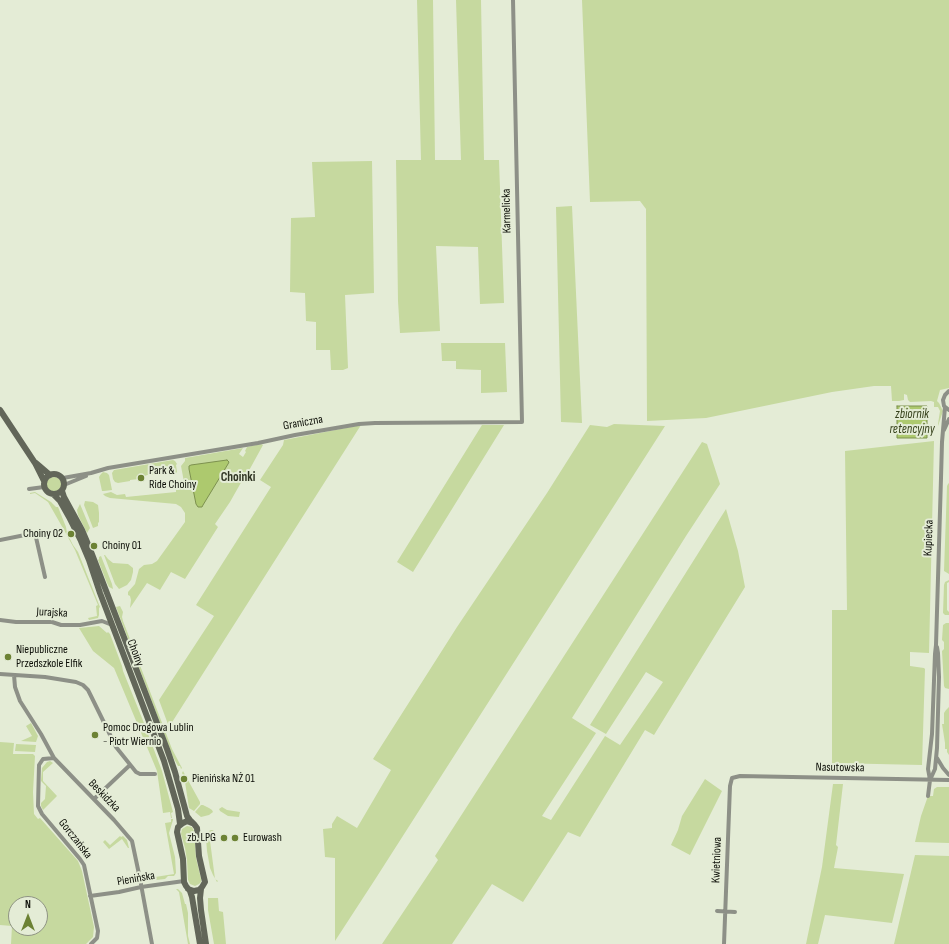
<!DOCTYPE html>
<html>
<head>
<meta charset="utf-8">
<style>
  body { margin:0 }
  #map { position:relative; width:949px; height:944px; overflow:hidden; background:#e4ecd6; font-family:"Sofia Sans Condensed",sans-serif }
  canvas { display:block }
  .north { position:absolute; left:8px; top:896px; width:40px; height:40px; box-sizing:border-box; background:#e4ecd6; border:1px solid #8e9383; border-radius:50%; rotate:0deg; font-size:11px; font-weight:700; line-height:16px; text-align:center; color:#0c0e07 }
  .north::after { content:''; display:block; margin:auto; width:14px; height:18px; background:#6c8234; clip-path:polygon(50% 0,100% 100%,50% 72%,0 100%) }
</style>
</head>
<body>
<div id="map">
<canvas width="949" height="944"></canvas>
<div class="north">N</div>
</div>
<script>
const c = document.querySelector('canvas').getContext('2d');
c.lineJoin = 'round';
function fillPath(path, color) {
  c.fillStyle = color;
  c.fill(path, 'evenodd');
}
function poly(rows) {
  const path = new Path2D();
  for (const r of rows) {
    if (r.length === 3) {
      path.moveTo(r[0] + r[2], r[1]);
      path.arc(r[0], r[1], r[2], 0, 2 * Math.PI);
      continue;
    }
    path.moveTo(r[0], r[1]);
    for (let i = 2; i < r.length; i += 2) path.lineTo(r[i], r[i + 1]);
  }
  return path;
}
function strokePath(path, color, width, dash) {
  c.strokeStyle = color;
  c.lineWidth = width;
  c.lineCap = dash ? 'butt' : 'round';
  c.setLineDash(dash || []);
  c.stroke(path);
}
function label(font, color, halo, rows, align = 'center') {
  c.font = font + ' "Sofia Sans Condensed",sans-serif';
  c.lineWidth = 4;
  c.setLineDash([]);
  c.textBaseline = 'middle';
  c.strokeStyle = halo;
  c.fillStyle = color;
  for (const [text, x, y, turn = 0] of rows) {
    c.save();
    c.translate(x, y);
    c.rotate((+turn || 0) * Math.PI / 180);
    c.textAlign = isNaN(turn) ? turn : align;
    if (halo) c.strokeText(text, 0, 0);
    c.fillText(text, 0, 0);
    c.restore();
  }
}
const green = poly([
  [417,0,433,0,435,160,461,160,456,0,481,0,484,160,499,160,504,303,480,304,478,247,436,246,440,331,400,333,398,301,396,160,421,160],
  [582,0,949,0,949,388,940,390,937,401,939,403,943,411,938,426,938,424,940,411,938,407,934,407,934,402,931,401,910,402,908,400,907,395,904,394,904,400,899,401,892,401,891,386,874,386,832,392,706,418,647,421,646,209,640,201,590,202],
  [372,161,374,293,345,295,348,368,343,370,331,370,330,350,316,350,316,322,306,321,305,293,290,292,291,218,315,217,312,162],
  [572,206,582,423,561,422,556,207],
  [441,343,505,343,507,392,481,393,481,370,456,369,456,361,442,361],
  [614,424,665,426,376,878,335,941,335,858,325,857,323,829,332,828,332,824,337,816,357,828,391,770,373,759,457,627,547,493,590,425,607,427],
  [361,425,169,727,159,700,214,616,196,605,271,487,260,480,283,445,284,440],
  [482,425,504,425,413,572,397,562],
  [934,441,929,653,910,652,910,666,924,668,925,669,922,765,832,763,832,610,847,610,845,451],
  [702,442,707,444,720,484,686,536,572,718,596,733,542,816,551,820,605,736,620,745,663,682,646,672,606,734,590,725,726,509,738,551,745,587,654,735,645,730,580,837,568,832,523,902,492,884,452,944,382,944,438,860,435,856],
  [261,444,263,445,246,476,237,471,235,474,243,479,230,502,215,524,218,527,185,579,171,572,160,590,147,583,130,608,131,600,130,596,128,595,128,592,135,584,139,569,144,565,152,564,157,561,185,522,185,513,181,507,176,504,110,498,105,496,103,494,111,492,117,495,125,494,126,497,176,492,176,488,181,486,184,482,181,466,185,461,185,458,243,448,239,454,243,457,246,452,245,451,247,447],
  [173,460,175,461,177,464,176,465,177,472,175,474,168,475,162,474,147,475,139,479,130,480,130,481,118,483,115,482,113,479,112,473,114,470],
  [103,472,107,473,109,475,112,490,104,491,102,491,99,477,101,474],
  [54,485,8],
  [949,483,949,574,944,571,947,486,948,484],
  [35,492,51,502,56,507,58,507,66,527,67,533,73,545,78,552,100,607,99,608,99,615,98,618,89,620,88,618,97,616,96,606,98,605,75,550,64,530,48,502,35,493,30,494,30,493],
  [85,501,93,502,98,505,99,513,99,522,98,523,98,526,93,528,84,505],
  [80,504,90,528,87,533,78,515,77,510],
  [104,555,105,555,108,559,113,563,128,564,133,568,133,572,131,580,127,585,119,589,115,584],
  [101,556,112,584,113,589,109,587,107,583,98,560,99,559,99,557],
  [949,580,949,582,947,583,947,610,949,612,949,615,945,615,943,613,944,585,945,582],
  [120,606,123,612,122,617,123,621,172,749,182,768,181,769,180,766,178,766,173,757,116,607],
  [946,623,949,623,949,689,945,688,944,686,942,651,944,649,944,642,942,640,943,625],
  [99,626,107,633,108,632,110,634,122,666,123,671,142,718,162,771,173,812,171,813,172,818,171,818,170,812,163,813,157,771,114,668,93,651,79,628],
  [949,707,949,755,947,752,947,749,945,749,945,743,942,724,944,724,944,713,946,710],
  [31,723,38,736,36,742,21,741,32,736,26,726],
  [0,742,14,743,13,754,33,754,35,756,33,792,34,814,38,819,40,818,78,861,82,871,94,927,93,937,86,944,11,944,12,926,0,925],
  [16,904,40,904,40,928,16,928],
  [16,744,36,745,35,752,15,751],
  [50,761,53,763,43,772,43,781,57,796,43,810,41,806,41,803,45,799,46,786,41,781,42,768,47,762],
  [183,771,200,802,200,804,194,811,189,808,185,782,186,780,184,776,183,775,182,773],
  [705,779,722,791,690,855,671,845,678,830,682,816],
  [833,784,843,784,836,845,838,847,834,868,904,874,892,923,825,915,818,944,806,944,822,867],
  [937,787,949,787,949,843,915,842,921,816,928,796,933,796,934,789],
  [201,805,203,805,209,808,212,810,213,812,209,815,201,817,195,812],
  [222,807,227,810,240,812,239,817,228,816,220,811,219,809],
  [171,819,173,819,173,820,169,833,175,857,176,873,174,876,168,876,165,879,147,881,144,879,146,876,149,878,174,874,165,823,171,822],
  [187,826,192,827,194,831,196,858,201,879,201,882,199,884,195,886,190,884,188,880,187,860,185,848,181,834,182,829],
  [211,830,214,830,209,833,215,879,218,881,217,882,213,875,210,868,207,851,206,838,209,831],
  [120,836,121,837,123,836,127,840,129,848,128,848,122,839,109,849,103,842,105,840,110,845],
  [915,855,949,856,949,944,894,944],
  [176,889,178,889,182,893,185,904,186,904,188,913,188,936,190,944,188,944,179,892],
  [208,898,218,898,219,911,223,912,226,944,214,944,208,910]
]);
const water = poly([
  [897,406,927,406,927,438,897,438,897,406],
  [227,460,229,462,228,464,203,505,202,507,198,507,196,504,189,469,189,466,191,465,227,460]
]);
const street = poly([
  [949,391,945,395,943,400,944,406,949,410],
  [944,430,949,419],
  [63,478,91,473,108,468,258,443,295,435,359,424,375,423,522,422,513,0],
  [64,485,86,476],
  [29,489,44,487],
  [0,540,35,533,45,577],
  [0,620,16,622,52,622,61,625,80,625,102,621,112,625],
  [0,674,45,677,76,682,83,685,88,690,91,696,116,747,136,772,140,774,155,774],
  [14,675,15,687,20,701,41,734,54,758,114,820,132,841,140,879,152,944],
  [54,758,43,759,39,765,38,806,42,814,80,859,84,865,98,931,97,938,91,944],
  [937,758,943,768,949,775],
  [930,780,935,769,937,748,939,677,938,653,937,647],
  [928,796,930,780,928,769,932,734,935,654,936,645,941,478,942,442,945,407],
  [94,799,130,765],
  [90,896,119,892,141,887,184,881],
  [717,911,735,912],
  [724,944,730,786,732,778,740,776,949,780]
]);
const secondary = poly([
  [0,410,35,463,44,481],
  [36,463,50,475],
  [54,484,10],
  [62,491,64,497,82,530,90,549,167,749,175,772,187,816,190,820,194,824,197,828,199,856,205,882,202,887,199,890,194,891,188,889],
  [54,495,60,501,69,517,81,541,89,560,100,593,164,761,178,809,180,824],
  [192,823,187,821,183,823,178,827,177,832,183,859,184,882,186,886,190,891,192,897,200,944],
  [201,889,200,898,201,910,206,944]
]);
const markers = [
  [141,478,4,"#6c8234"],
  [71,534,4,"#6c8234"],
  [94,546,4,"#6c8234"],
  [8,657,4,"#6c8234"],
  [95,735,4,"#6c8234"],
  [184,779,4,"#6c8234"],
  [224,838,4,"#6c8234"],
  [235,838,4,"#6c8234"]
];
const streetNames = [
  ["Karmelicka",507,211,-91],
  ["Graniczna",303,423,-10],
  ["Kupiecka",929,538,-88],
  ["Jurajska",52,613,3],
  ["Choiny",135,653,69],
  ["Nasutowska",840,768,1],
  ["Beskidzka",104,796,46],
  ["Gorczańska",75,839,52],
  ["Kwietniowa",717,860,-88],
  ["Pienińska",136,879,-10]
];
const poiNames = [
  ["Park &",149,471],
  ["Ride Choiny",149,485],
  ["Choiny 02",63,534,"right"],
  ["Choiny 01",102,546],
  ["Niepubliczne",16,650],
  ["Przedszkole Elfik",16,664],
  ["Pomoc Drogowa Lublin",103,728],
  ["- Piotr Wiernio",103,742],
  ["Pienińska NŻ 01",192,779],
  ["zb. LPG",216,838,"right"],
  ["Eurowash",243,838]
];
const waterNames = [
  ["zbiornik",912,415],
  ["retencyjny",912,430]
];
const neighbourhoodNames = [
  ["Choinki",238,478]
];
fillPath(green, '#c6d99f');
fillPath(water, '#adc96e');
strokePath(water, '#7d914f', 1);
strokePath(street, '#8d9087', 4);
strokePath(secondary, '#626659', 6);
for (const [x, y, r, color] of markers) {
  const dot = new Path2D();
  dot.arc(x, y, r, 0, 2 * Math.PI);
  c.fillStyle = color;
  c.fill(dot);
  strokePath(dot, '#e4ecd6', 1.5);
}
label('12px', '#0c0e07', '#e4ecd6', streetNames);
label('12px', '#0c0e07', '#e4ecd6', poiNames, 'left');
label('italic 13px', '#36411b', '#e4ecd6', waterNames);
label('bold 13px', '#2f3423', '#e4ecd6', neighbourhoodNames);
</script>
</body>
</html>
